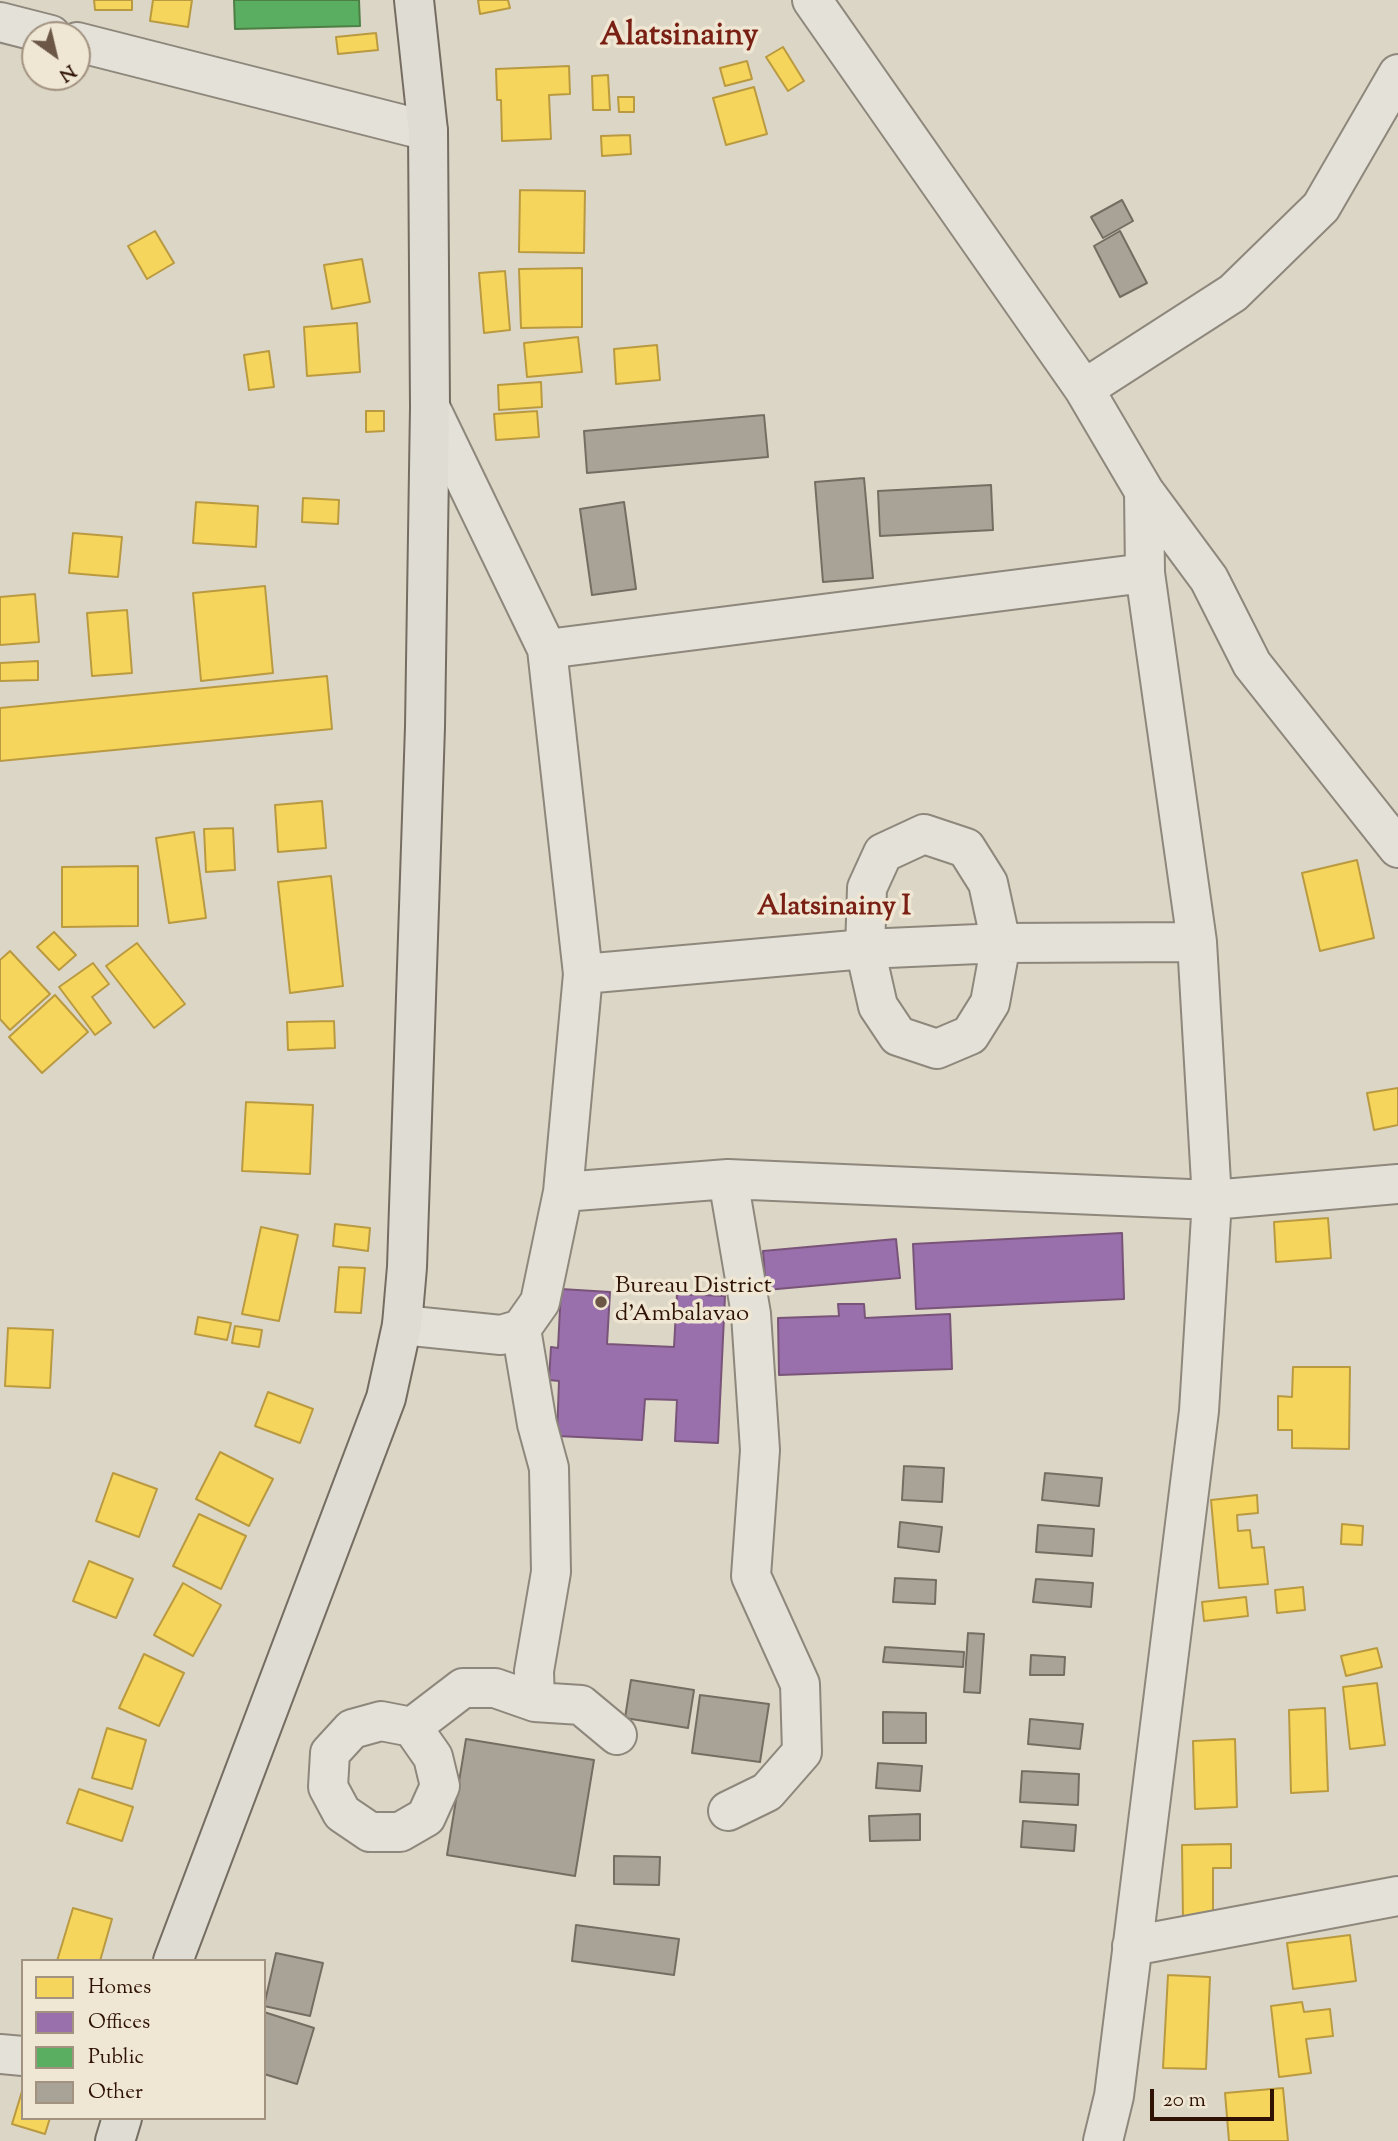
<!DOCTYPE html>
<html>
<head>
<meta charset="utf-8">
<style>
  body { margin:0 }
  #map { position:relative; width:1398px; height:2141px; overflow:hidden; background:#dcd6c6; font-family:"Sorts Mill Goudy",serif }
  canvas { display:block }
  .legend { position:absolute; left:21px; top:1959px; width:245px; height:161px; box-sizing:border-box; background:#efe7d3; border:2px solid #a29280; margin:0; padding:9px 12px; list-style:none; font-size:21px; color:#2f1203 }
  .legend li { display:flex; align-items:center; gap:14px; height:35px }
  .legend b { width:35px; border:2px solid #a29280 }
  .north { position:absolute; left:21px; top:21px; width:70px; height:70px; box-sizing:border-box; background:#efe7d3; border:2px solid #a29280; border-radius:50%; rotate:146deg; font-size:19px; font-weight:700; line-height:28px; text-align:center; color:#2f1203 }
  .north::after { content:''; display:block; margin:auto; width:24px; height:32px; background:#6c5747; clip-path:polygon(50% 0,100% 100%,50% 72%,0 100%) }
  .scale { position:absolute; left:1150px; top:2089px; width:124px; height:32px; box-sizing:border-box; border:4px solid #2f1203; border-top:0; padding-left:9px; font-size:21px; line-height:24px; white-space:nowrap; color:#2f1203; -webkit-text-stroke:5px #efe7d3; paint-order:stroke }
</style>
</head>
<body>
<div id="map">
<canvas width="1398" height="2141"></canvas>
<ul class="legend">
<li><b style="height:19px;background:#f6d55c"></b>Homes</li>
<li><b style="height:19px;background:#9970ab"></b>Offices</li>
<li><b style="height:19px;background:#5aae61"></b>Public</li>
<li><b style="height:19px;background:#a9a397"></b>Other</li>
</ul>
<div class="north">N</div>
<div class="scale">20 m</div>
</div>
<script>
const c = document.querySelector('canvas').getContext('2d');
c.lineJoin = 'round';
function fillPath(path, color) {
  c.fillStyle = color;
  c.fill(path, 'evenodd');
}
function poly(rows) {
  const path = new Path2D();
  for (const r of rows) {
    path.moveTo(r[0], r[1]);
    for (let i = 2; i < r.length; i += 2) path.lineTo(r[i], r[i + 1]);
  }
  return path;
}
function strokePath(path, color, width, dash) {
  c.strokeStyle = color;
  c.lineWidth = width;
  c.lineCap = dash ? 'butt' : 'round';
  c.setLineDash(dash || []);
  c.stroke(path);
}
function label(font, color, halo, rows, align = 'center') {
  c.font = font + ' "Sorts Mill Goudy",serif';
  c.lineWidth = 7;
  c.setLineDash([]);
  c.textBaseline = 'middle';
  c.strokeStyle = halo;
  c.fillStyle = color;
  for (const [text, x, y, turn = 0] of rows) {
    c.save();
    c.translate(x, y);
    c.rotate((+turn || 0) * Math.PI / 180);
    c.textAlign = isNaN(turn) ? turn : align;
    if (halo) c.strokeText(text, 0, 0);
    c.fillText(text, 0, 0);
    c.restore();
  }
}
const homes = poly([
  [94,0,132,0,132,10,95,10,94,0],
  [153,0,192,0,188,27,150,21,153,0],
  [478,0,508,0,510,8,480,14,478,0],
  [376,33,378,50,338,54,336,37,376,33],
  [783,47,804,81,788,91,766,57,783,47],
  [747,61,752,79,725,86,720,68,747,61],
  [569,66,570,94,549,95,551,139,502,141,501,100,497,100,496,69,569,66],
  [608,75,610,110,593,110,592,76,608,75],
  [754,87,767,134,726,145,713,98,754,87],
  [618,97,634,97,634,112,619,112,618,97],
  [630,135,631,154,602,156,601,136,630,135],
  [520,190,585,191,584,253,519,252,520,190],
  [155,231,174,263,147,279,128,246,155,231],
  [362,259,370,302,332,309,324,265,362,259],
  [582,268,582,327,521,328,519,269,582,268],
  [505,271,510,330,484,333,479,273,505,271],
  [357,323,360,372,307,376,304,327,357,323],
  [578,337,582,372,527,377,524,343,578,337],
  [657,345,660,380,616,384,614,349,657,345],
  [269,351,274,387,249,390,244,355,269,351],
  [541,382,542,407,499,410,498,385,541,382],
  [366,411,384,411,384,431,366,432,366,411],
  [537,411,539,437,496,440,494,414,537,411],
  [303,498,339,500,338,524,302,522,303,498],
  [196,502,258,506,256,547,193,543,196,502],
  [73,533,122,537,118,577,69,573,73,533],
  [265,586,273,673,201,681,193,593,265,586],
  [35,594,39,642,0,645,0,597,35,594],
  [127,610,132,673,92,676,87,613,127,610],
  [38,661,38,680,0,681,0,663,38,661],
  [327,676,332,729,0,761,0,708,327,676],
  [322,801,326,848,278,852,275,805,322,801],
  [233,828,235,870,206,872,204,829,233,828],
  [194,832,206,918,169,923,156,838,194,832],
  [1357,860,1374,938,1320,951,1302,873,1357,860],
  [138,866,138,926,62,927,62,867,138,866],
  [331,876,343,986,290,993,278,882,331,876],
  [54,932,76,955,59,970,37,947,54,932],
  [137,943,185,1004,154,1028,106,966,137,943],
  [10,951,50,994,10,1030,0,1019,0,960,10,951],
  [93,963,109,984,92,997,111,1023,95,1035,59,987,93,963],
  [55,995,88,1032,42,1073,9,1037,55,995],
  [334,1021,335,1048,288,1050,287,1022,334,1021],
  [1398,1088,1398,1125,1374,1130,1367,1093,1398,1088],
  [246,1102,313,1105,310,1174,242,1171,246,1102],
  [1328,1218,1331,1258,1276,1262,1274,1222,1328,1218],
  [335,1224,370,1228,368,1251,333,1246,335,1224],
  [261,1227,298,1235,279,1321,242,1314,261,1227],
  [339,1267,365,1268,361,1313,335,1312,339,1267],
  [198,1317,231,1323,227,1340,195,1334,198,1317],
  [235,1326,262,1330,259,1347,232,1343,235,1326],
  [8,1328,53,1330,50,1388,5,1386,8,1328],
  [1293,1367,1350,1367,1349,1449,1292,1448,1292,1430,1278,1430,1278,1396,1292,1397,1293,1367],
  [268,1392,313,1409,300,1443,255,1426,268,1392],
  [220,1452,273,1479,249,1526,196,1499,220,1452],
  [113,1473,157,1489,139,1537,96,1521,113,1473],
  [1257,1495,1258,1513,1237,1515,1238,1531,1250,1530,1252,1548,1264,1547,1268,1584,1219,1588,1211,1500,1257,1495],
  [199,1514,246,1536,221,1589,173,1566,199,1514],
  [1342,1524,1363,1526,1362,1545,1341,1544,1342,1524],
  [89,1561,133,1579,116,1618,73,1601,89,1561],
  [183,1583,221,1605,193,1656,154,1635,183,1583],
  [1303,1587,1305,1610,1277,1613,1275,1590,1303,1587],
  [1246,1597,1248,1616,1204,1621,1202,1602,1246,1597],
  [1377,1648,1382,1667,1346,1676,1341,1656,1377,1648],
  [144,1654,184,1673,159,1726,119,1708,144,1654],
  [1377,1683,1385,1745,1350,1749,1343,1687,1377,1683],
  [1325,1708,1328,1791,1291,1793,1289,1710,1325,1708],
  [107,1728,146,1740,132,1789,92,1778,107,1728],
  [1235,1739,1237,1807,1195,1809,1193,1741,1235,1739],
  [79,1789,133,1807,122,1841,67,1823,79,1789],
  [1231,1844,1231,1868,1213,1868,1213,1919,1183,1920,1182,1845,1231,1844],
  [73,1908,112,1919,100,1961,57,1961,73,1908],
  [1350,1935,1356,1981,1293,1989,1287,1943,1350,1935],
  [1168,1975,1210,1977,1206,2069,1163,2068,1168,1975],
  [1302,2002,1304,2012,1330,2009,1333,2036,1306,2039,1311,2073,1279,2077,1271,2006,1302,2002],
  [23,2088,23,2118,50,2118,45,2134,12,2124,23,2088],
  [1283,2088,1288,2141,1229,2141,1225,2093,1283,2088]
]);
const offices = poly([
  [1122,1233,1124,1299,916,1309,913,1244,1122,1233],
  [896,1239,900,1278,766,1290,763,1251,896,1239],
  [561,1289,610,1292,607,1344,674,1347,677,1294,725,1296,718,1443,675,1441,677,1400,645,1399,642,1440,557,1436,559,1381,549,1380,551,1347,558,1348,561,1289],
  [838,1304,864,1304,865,1318,950,1314,952,1369,779,1375,778,1318,839,1316,838,1304]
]);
const public = poly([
  [234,0,359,0,360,26,235,29,234,0]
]);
const building = poly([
  [1122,200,1133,221,1103,238,1091,217,1122,200],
  [1120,231,1147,283,1120,297,1094,246,1120,231],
  [764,415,768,457,587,473,584,431,764,415],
  [864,478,873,578,823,582,815,482,864,478],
  [991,485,993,530,880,536,878,491,991,485],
  [624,502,636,589,592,595,580,509,624,502],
  [904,1466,944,1468,942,1502,902,1500,904,1466],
  [1045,1473,1102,1478,1099,1506,1042,1500,1045,1473],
  [900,1522,942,1527,939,1552,898,1547,900,1522],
  [1038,1525,1094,1529,1092,1556,1036,1552,1038,1525],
  [895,1578,936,1580,935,1604,893,1602,895,1578],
  [1036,1579,1093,1583,1091,1607,1033,1602,1036,1579],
  [968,1633,984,1634,980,1693,964,1692,968,1633],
  [885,1647,964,1652,963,1667,883,1662,885,1647],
  [1031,1655,1065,1657,1064,1675,1030,1675,1031,1655],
  [631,1680,694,1690,688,1728,625,1718,631,1680],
  [700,1695,769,1704,760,1762,692,1753,700,1695],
  [883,1712,926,1713,926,1743,883,1743,883,1712],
  [1030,1719,1083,1724,1080,1749,1028,1744,1030,1719],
  [466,1739,594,1760,575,1876,447,1855,466,1739],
  [878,1763,922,1766,920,1791,876,1788,878,1763],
  [1022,1771,1079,1774,1078,1805,1020,1802,1022,1771],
  [920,1814,920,1840,870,1841,869,1816,920,1814],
  [1023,1821,1076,1825,1074,1851,1021,1847,1023,1821],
  [614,1856,660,1857,659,1885,614,1884,614,1856],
  [576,1925,679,1939,674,1975,572,1961,576,1925],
  [276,1953,323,1963,310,2016,264,2006,276,1953],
  [264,2012,314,2028,297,2084,264,2074,264,2012]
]);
const minor = poly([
  [812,0,1084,389,1144,491,1209,579,1252,664,1398,848],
  [0,22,51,35],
  [77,42,428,131],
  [1084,389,1233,293,1321,207,1398,74],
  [547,649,1145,573],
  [924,834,966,848,988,883,1001,943,990,1003,970,1035,937,1049,898,1036,878,1006,865,949,867,888,883,853,924,834],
  [583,974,865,949,1001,943,1197,942],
  [728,1179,751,1314,760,1450,751,1576,800,1684,802,1752,767,1792,728,1811],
  [563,1192,728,1179,1212,1200,1398,1184],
  [402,1325,501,1335,521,1329,540,1302,563,1192,583,974,547,649,430,407],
  [521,1329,537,1424,549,1468,551,1572,534,1671,535,1702,581,1705,617,1735],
  [412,1727,433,1757,440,1786,426,1817,400,1832,370,1832,342,1813,328,1787,330,1753,352,1729,381,1721,412,1727,463,1688,495,1688,535,1702],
  [1132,1946,1398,1896],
  [0,2054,23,2056],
  [1103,2141,1114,2096,1199,1411,1212,1200,1197,942,1145,573,1144,491]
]);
const major = poly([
  [173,1961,386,1398,402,1325,407,1267,425,727,430,407,428,131,414,0],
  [115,2141,122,2118]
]);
const markers = [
  [601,1302,7,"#6c5747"]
];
const poiNames = [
  ["Bureau District",615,1288],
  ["d'Ambalavao",615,1316]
];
const quarterNames = [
  ["Alatsinainy I",834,909]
];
const districtNames = [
  ["Alatsinainy",679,39]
];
fillPath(homes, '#f6d55c');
strokePath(homes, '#ba9a41', 2);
fillPath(offices, '#9970ab');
strokePath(offices, '#795479', 2);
fillPath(public, '#5aae61');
strokePath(public, '#4d7f45', 2);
fillPath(building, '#a9a397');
strokePath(building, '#756d62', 2);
strokePath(minor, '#8e877c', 42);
strokePath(major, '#756d62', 42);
strokePath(minor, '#e4e1d9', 38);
strokePath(major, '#dfdcd3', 38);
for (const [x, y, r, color] of markers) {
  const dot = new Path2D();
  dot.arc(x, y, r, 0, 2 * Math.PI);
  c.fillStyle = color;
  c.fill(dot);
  strokePath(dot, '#efe7d3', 2.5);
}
label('24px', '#2f1203', '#efe7d3', poiNames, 'left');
label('bold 28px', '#7a1f14', '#efe7d3', quarterNames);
label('bold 32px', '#7a1f14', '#efe7d3', districtNames);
</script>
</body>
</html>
